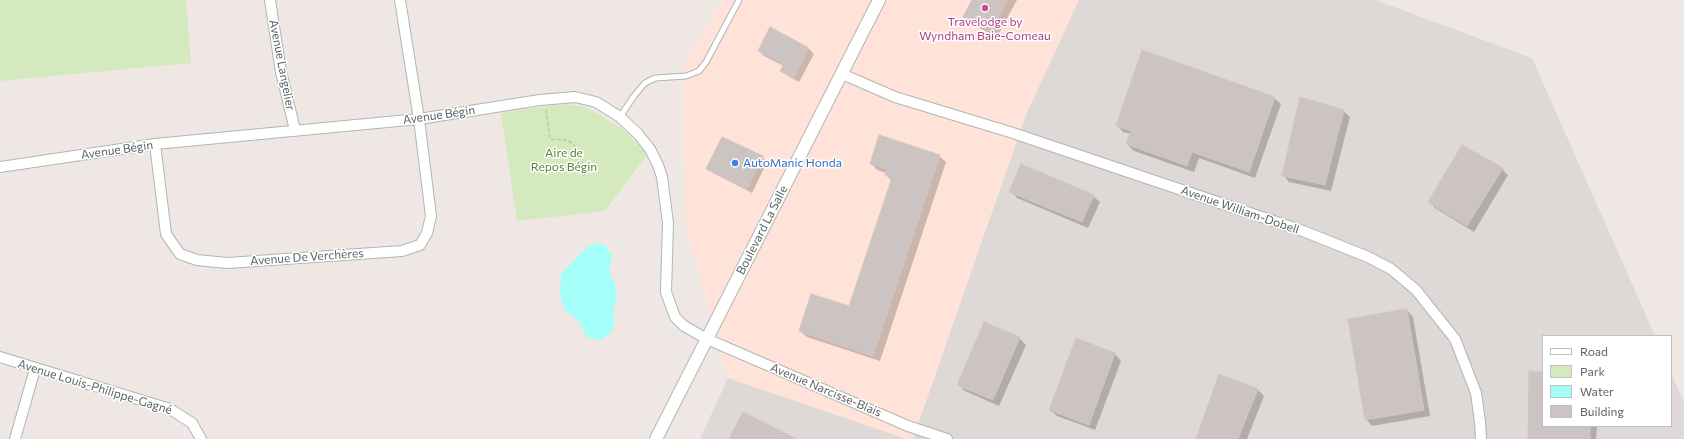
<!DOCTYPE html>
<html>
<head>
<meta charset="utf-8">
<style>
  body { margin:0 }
  #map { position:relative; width:1684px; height:439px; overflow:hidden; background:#efe7e3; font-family:Commissioner,sans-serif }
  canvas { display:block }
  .legend { position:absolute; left:1542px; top:335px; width:130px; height:92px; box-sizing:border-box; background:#fff; border:1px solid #bdc1c1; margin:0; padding:5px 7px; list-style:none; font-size:12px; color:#5b6565 }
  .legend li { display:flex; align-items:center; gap:8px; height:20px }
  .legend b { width:20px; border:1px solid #bdc1c1 }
</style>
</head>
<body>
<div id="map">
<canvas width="1684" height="439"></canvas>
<ul class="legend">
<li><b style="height:5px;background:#fff"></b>Road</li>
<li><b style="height:11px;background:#d4e9be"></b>Park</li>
<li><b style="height:11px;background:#a4fff9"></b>Water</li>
<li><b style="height:11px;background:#ccc4c2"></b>Building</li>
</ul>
</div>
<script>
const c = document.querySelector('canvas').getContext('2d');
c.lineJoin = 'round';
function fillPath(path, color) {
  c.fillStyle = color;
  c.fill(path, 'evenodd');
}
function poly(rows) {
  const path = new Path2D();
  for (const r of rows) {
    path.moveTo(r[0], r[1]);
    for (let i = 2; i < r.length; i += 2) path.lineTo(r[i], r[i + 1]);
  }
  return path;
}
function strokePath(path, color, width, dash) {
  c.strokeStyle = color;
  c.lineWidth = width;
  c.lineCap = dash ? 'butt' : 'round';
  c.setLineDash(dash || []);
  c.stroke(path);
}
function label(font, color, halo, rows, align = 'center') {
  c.font = font + ' Commissioner,sans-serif';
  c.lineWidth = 3;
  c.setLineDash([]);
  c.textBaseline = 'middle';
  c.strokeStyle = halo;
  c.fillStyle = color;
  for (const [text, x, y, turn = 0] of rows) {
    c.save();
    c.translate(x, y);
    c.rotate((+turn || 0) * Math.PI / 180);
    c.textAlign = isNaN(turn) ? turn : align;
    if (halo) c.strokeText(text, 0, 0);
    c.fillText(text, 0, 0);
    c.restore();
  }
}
const commercial = poly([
  [723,0,1079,0,1026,115,913,439,906,439,728,378,685,220,683,65]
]);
const industrial = poly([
  [1079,0,1375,0,1532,58,1655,336,1543,336,1543,426,1671,426,1671,373,1684,402,1684,439,913,439,1026,115],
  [728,378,906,439,700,439]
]);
const green = poly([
  [0,0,186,0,191,63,0,81],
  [563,104,585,107,602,116,626,132,647,155,605,211,517,221,501,113]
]);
const water = poly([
  [597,243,606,246,612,255,609,272,616,287,617,296,613,311,614,324,611,333,600,340,587,338,578,320,565,310,560,296,561,274,587,247]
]);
const shadow = poly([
  [973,0,1017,0,997,37,970,23,964,17],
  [771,28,809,49,814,54,799,82,786,75,781,70,784,66,764,56,759,51],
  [1274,98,1281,104,1255,178,1199,158,1194,172,1134,151,1127,144,1131,134,1123,132,1117,125],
  [1343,111,1350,117,1331,191,1289,182,1283,175],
  [939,156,946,162,880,361,807,337,800,331,850,307,892,181,886,175,886,173,877,170,871,163],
  [762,157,767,162,752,193,713,173,708,168],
  [1502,169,1508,175,1474,232,1435,208,1429,202],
  [1011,191,1093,196,1100,202,1088,228,1017,198],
  [1407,310,1413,317,1430,416,1372,426,1366,419],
  [1019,338,1026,345,999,406,965,391,958,384],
  [1076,340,1115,354,1121,361,1095,430,1057,416,1050,410],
  [1543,373,1543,426,1597,426,1596,439,1529,439],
  [1257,389,1264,396,1247,439,1197,439]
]);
const building = poly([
  [972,0,1007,0,991,32,963,17,972,0],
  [770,27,809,48,794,78,780,71,784,64,758,51,770,27],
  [1142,50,1275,97,1249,172,1192,152,1187,166,1126,144,1131,131,1116,126,1142,50],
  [1300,97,1344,110,1325,185,1282,176,1300,97],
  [879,135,940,155,873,356,799,331,811,294,849,306,892,178,885,175,887,169,870,164,879,135],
  [722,137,763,156,747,189,706,169,722,137],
  [1462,145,1503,168,1467,226,1428,202,1462,145],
  [1021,164,1094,195,1082,222,1009,192,1021,164],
  [1407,309,1424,410,1365,420,1348,319,1407,309],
  [984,322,1020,337,993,400,957,385,984,322],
  [1076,338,1115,353,1089,425,1049,410,1076,338],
  [1529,371,1543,372,1543,426,1590,426,1590,439,1528,439,1529,371],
  [1219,374,1258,389,1238,439,1196,439,1219,374],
  [743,412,797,439,729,439,743,412]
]);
const path = poly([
  [546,110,550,139,567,140,573,144,579,152,584,177]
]);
const service = poly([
  [620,117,634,96,645,83,655,78,686,76,699,71,706,62,739,0]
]);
const minor = poly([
  [270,0,281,72,295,130],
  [842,74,895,97,1013,133,1303,231,1368,257,1391,269,1416,290,1455,339,1476,393,1480,422,1481,439],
  [155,144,166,234,180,254,197,260,227,263,402,251,420,245,427,233,431,216,419,119,400,0],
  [0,167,155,144,419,119,540,100,575,97,596,102,620,117,638,134,650,149,658,165,662,177,668,223,666,292,675,317,684,326,707,339,908,426,947,439],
  [0,357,170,409,192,423,201,439],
  [15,439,35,369]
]);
const tertiary = poly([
  [656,439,879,0]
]);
const markers = [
  [985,8,4,"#d1479c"],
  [735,163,4,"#3f7fe0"]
];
const hotelNames = [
  ["Travelodge by",985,22],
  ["Wyndham Baie-Comeau",985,36]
];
const streetNames = [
  ["Avenue Langelier",282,65,79],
  ["Avenue Bégin",439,115,-8],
  ["Avenue Bégin",117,150,-8],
  ["Avenue William-Dobell",1240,210,19],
  ["Boulevard La Salle",762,230,-63],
  ["Avenue De Verchères",307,257,-4],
  ["Avenue Louis-Philippe-Gagné",95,387,17],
  ["Avenue Narcisse-Blais",826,390,23]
];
const parkNames = [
  ["Aire de",564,153],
  ["Repos Bégin",564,167]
];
const shopNames = [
  ["AutoManic Honda",743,163]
];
fillPath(commercial, '#ffe3d9');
fillPath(industrial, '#ded8d6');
fillPath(green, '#d4e9be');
fillPath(water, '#a4fff9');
fillPath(shadow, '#0003');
fillPath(building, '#ccc4c2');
strokePath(building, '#d4c5c1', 1);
strokePath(service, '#afb6b7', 7);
strokePath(minor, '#afb6b7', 12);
strokePath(tertiary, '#afb6b7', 14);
strokePath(path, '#afdba0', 2, [4, 2]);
strokePath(service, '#fff', 5);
strokePath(minor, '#fff', 10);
strokePath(tertiary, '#fff', 12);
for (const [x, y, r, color] of markers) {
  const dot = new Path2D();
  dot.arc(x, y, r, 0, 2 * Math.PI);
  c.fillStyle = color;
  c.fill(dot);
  strokePath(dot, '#fff', 1.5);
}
label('12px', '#b23c85', '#fff', hotelNames);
label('12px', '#5b6565', '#fff', streetNames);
label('12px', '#54822e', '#fff', parkNames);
label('12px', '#366cbe', '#fff', shopNames, 'left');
</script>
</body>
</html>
